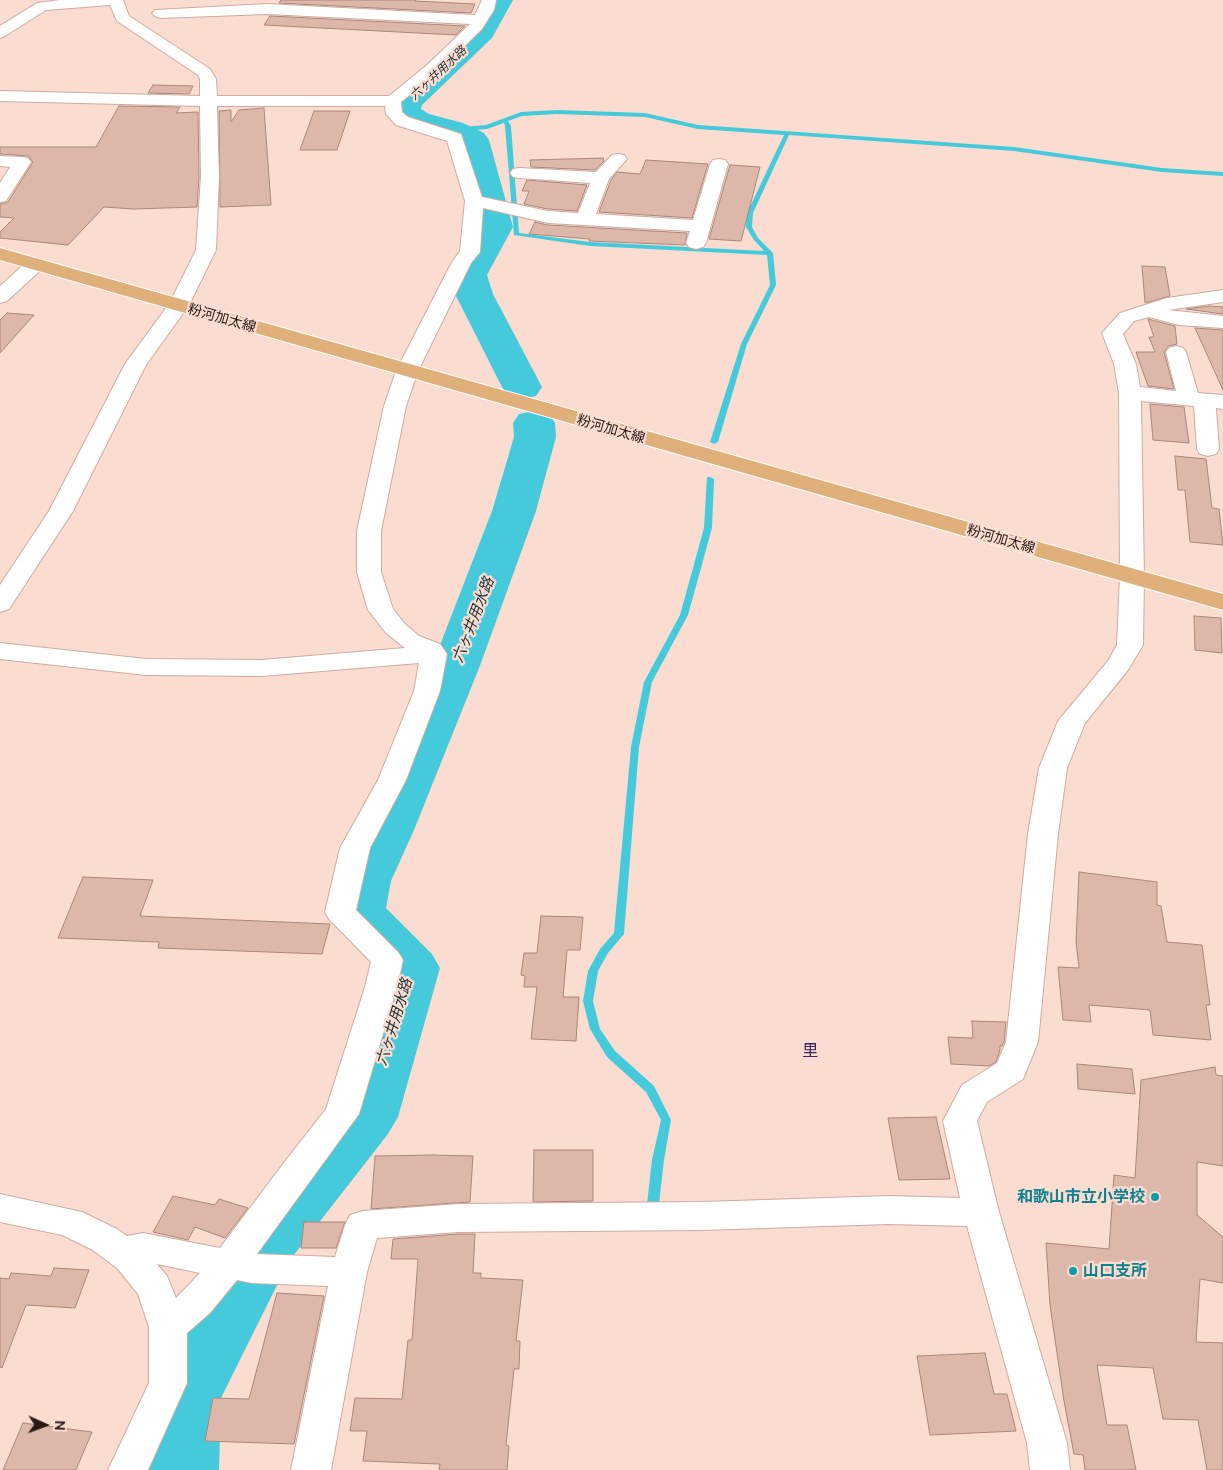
<!DOCTYPE html>
<html>
<head>
<meta charset="utf-8">
<style>
  body { margin:0 }
  #map { position:relative; width:1223px; height:1470px; overflow:hidden; background:#fbdcd1; font-family:Ubuntu,sans-serif }
  canvas { display:block }
  .north { position:absolute; left:20px; top:1400px; width:50px; height:50px; -webkit-text-stroke:4px #fbdcd1; paint-order:stroke; rotate:92deg; font-size:14px; font-weight:700; line-height:20px; text-align:center; color:#281a15 }
  .north::after { content:''; display:block; margin:auto; width:18px; height:22px; background:#281a15; clip-path:polygon(50% 0,100% 100%,50% 72%,0 100%) }
</style>
</head>
<body>
<div id="map">
<canvas width="1223" height="1470"></canvas>
<div class="north">N</div>
</div>
<script>
const c = document.querySelector('canvas').getContext('2d');
c.lineJoin = 'round';
function poly(rows) {
  const path = new Path2D();
  for (const r of rows) {
    path.moveTo(r[0], r[1]);
    for (let i = 2; i < r.length; i += 2) path.lineTo(r[i], r[i + 1]);
  }
  return path;
}
function fillPath(path, color) {
  c.fillStyle = color;
  c.fill(path, 'evenodd');
}
function strokePath(path, color, width, dash) {
  c.strokeStyle = color;
  c.lineWidth = width;
  c.lineCap = dash ? 'butt' : 'round';
  c.setLineDash(dash || []);
  c.stroke(path);
}
function label(font, color, halo, rows, align = 'center') {
  c.font = font + ' Ubuntu,"Noto Sans JP",sans-serif';
  c.lineWidth = 4.5;
  c.setLineDash([]);
  c.textBaseline = 'middle';
  c.strokeStyle = halo;
  c.fillStyle = color;
  for (const [text, x, y, turn = 0] of rows) {
    c.save();
    c.translate(x, y);
    c.rotate((+turn || 0) * Math.PI / 180);
    c.textAlign = isNaN(turn) ? turn : align;
    if (halo) c.strokeText(text, 0, 0);
    c.fillText(text, 0, 0);
    c.restore();
  }
}
const stream = poly([
  [557,110,645,113,698,125,1014,147,1162,168,1223,172,1223,176,1162,172,1014,151,789,135,753,213,752,227,758,238,773,253,776,285,747,344,718,442,714,444,710,442,741,344,770,285,767,255,590,246,514,235,505,126,504,123,487,129,452,132,449,130,452,128,486,125,521,112,557,110],
  [557,114,645,117,698,129,784,135,747,213,746,227,754,240,764,251,590,242,519,233,511,126,508,121,522,116,557,114],
  [707,477,710,477,714,479,712,528,688,615,652,682,639,747,624,934,608,953,598,971,593,1001,600,1029,615,1051,654,1086,671,1120,664,1160,659,1204,657,1207,653,1208,649,1207,647,1204,652,1160,661,1120,646,1092,607,1057,590,1029,583,1001,588,971,600,949,614,933,631,747,644,682,680,615,704,528,707,477]
]);
const river = poly([
  [485,0,513,0,492,38,422,105,421,109,429,114,463,123,484,133,489,140,513,227,487,275,493,294,542,387,536,396,522,399,508,396,502,387,455,294,451,275,477,227,458,145,441,137,407,128,393,119,388,112,396,95,470,27,485,0],
  [534,411,549,414,555,423,556,437,536,511,481,663,414,830,391,881,386,908,432,954,440,968,398,1117,388,1134,289,1261,221,1398,219,1470,145,1470,149,1398,159,1376,240,1225,337,1108,380,972,337,925,329,912,335,881,360,830,433,663,492,511,514,437,513,423,519,414,534,411]
]);
const building = poly([
  [281,0,416,0,415,1,475,4,471,13,279,3,281,0],
  [270,16,465,26,456,35,264,25,270,16],
  [153,85,193,86,189,94,148,93,153,85],
  [119,106,180,107,176,113,198,112,199,177,197,207,133,209,104,207,68,245,0,238,0,232,14,218,0,217,0,204,8,202,33,162,28,156,0,154,0,147,96,147,119,106],
  [264,108,271,205,220,207,219,111,231,110,231,122,239,110,264,108],
  [314,111,350,111,337,150,300,150,314,111],
  [603,158,604,161,595,170,531,167,530,160,603,158],
  [646,160,708,164,692,218,599,212,611,180,617,172,640,174,646,160],
  [730,165,760,167,741,241,709,239,730,165],
  [527,180,587,185,577,211,548,209,524,204,529,191,522,191,527,180],
  [535,222,548,225,687,233,685,245,589,241,590,239,529,234,535,222],
  [1142,266,1165,267,1170,296,1145,303,1142,266],
  [1209,306,1223,307,1223,314,1186,309,1209,306],
  [7,313,34,315,0,353,0,320,7,313],
  [1148,319,1175,326,1177,344,1168,346,1164,352,1174,389,1148,386,1136,352,1155,352,1149,337,1154,337,1148,319],
  [1195,328,1223,330,1223,390,1195,328],
  [1150,404,1184,407,1189,443,1153,440,1150,404],
  [1175,456,1206,459,1212,508,1219,509,1223,545,1190,542,1185,490,1178,490,1175,456],
  [1194,616,1221,618,1222,653,1195,650,1194,616],
  [1079,872,1157,882,1157,905,1161,906,1167,942,1202,945,1210,1005,1206,1005,1211,1040,1153,1035,1150,1010,1089,1005,1091,1022,1063,1020,1058,967,1079,968,1076,942,1079,872],
  [83,877,153,880,140,916,330,924,322,954,158,948,159,942,58,938,83,877],
  [541,916,583,917,580,950,567,950,563,997,579,997,576,1041,531,1039,537,987,524,987,525,976,521,975,524,953,537,953,541,916],
  [972,1021,1006,1022,1004,1042,1002,1046,1000,1046,1000,1050,996,1062,989,1066,951,1064,948,1037,973,1038,972,1021],
  [1077,1064,1132,1069,1135,1094,1078,1089,1077,1064],
  [1215,1067,1216,1075,1223,1076,1223,1166,1197,1162,1197,1215,1223,1237,1223,1283,1200,1279,1196,1342,1223,1343,1223,1470,1207,1470,1198,1420,1163,1419,1153,1368,1097,1365,1107,1425,1127,1425,1136,1470,1085,1470,1083,1455,1074,1454,1064,1401,1050,1305,1046,1243,1109,1249,1114,1175,1135,1178,1141,1080,1215,1067],
  [936,1117,950,1179,899,1180,888,1118,936,1117],
  [534,1150,593,1150,593,1201,533,1202,534,1150],
  [433,1155,473,1156,470,1202,371,1209,375,1156,433,1155],
  [173,1196,215,1205,219,1199,248,1208,225,1238,195,1227,188,1240,153,1232,173,1196],
  [304,1222,345,1222,336,1248,301,1248,304,1222],
  [458,1234,475,1234,473,1273,481,1273,481,1278,523,1280,516,1341,520,1341,519,1369,514,1369,506,1445,509,1446,507,1470,439,1470,440,1464,363,1461,367,1431,350,1431,355,1398,402,1399,408,1340,412,1340,418,1259,391,1259,393,1239,458,1234],
  [54,1268,89,1270,75,1308,26,1305,2,1368,0,1367,0,1278,9,1279,11,1273,51,1276,54,1268],
  [277,1293,324,1296,294,1444,205,1441,213,1398,249,1399,277,1293],
  [985,1353,994,1394,1007,1394,1016,1431,930,1435,917,1356,985,1353],
  [23,1423,92,1432,76,1470,3,1470,23,1423]
]);
const minor = poly([
  [60,0,123,0,129,16,210,69,216,79,217,96,389,96,427,65,470,24,267,14,160,18,155,16,152,13,155,10,267,4,475,15,482,0,496,0,494,10,482,29,439,71,401,102,402,112,408,117,461,134,482,197,548,211,578,213,590,183,519,178,513,177,510,173,513,169,519,168,596,172,612,155,618,154,624,155,627,159,609,179,596,214,693,220,710,164,713,160,719,159,725,160,728,164,706,243,703,247,696,249,689,247,686,243,690,231,548,223,483,208,480,252,471,263,418,371,406,406,381,531,381,572,393,609,404,623,419,636,440,644,447,654,440,691,406,780,370,848,356,910,398,952,403,960,397,987,359,1114,257,1254,335,1257,345,1225,350,1215,363,1211,458,1204,702,1202,889,1196,960,1198,943,1121,962,1085,997,1063,1006,1042,1028,834,1039,768,1058,721,1108,661,1117,645,1120,576,1119,393,1114,364,1102,333,1120,313,1167,298,1223,290,1223,302,1168,310,1223,316,1223,328,1179,325,1149,317,1134,321,1123,334,1136,364,1140,387,1176,391,1166,352,1169,348,1176,346,1183,348,1186,352,1198,393,1223,395,1223,409,1216,408,1219,449,1216,454,1208,456,1200,454,1197,449,1194,406,1141,401,1144,576,1143,645,1128,670,1085,723,1067,768,1058,834,1038,1042,1023,1079,987,1102,977,1121,999,1212,1067,1443,1070,1470,1030,1470,1027,1443,967,1226,889,1224,702,1230,458,1232,377,1238,367,1272,331,1470,291,1470,328,1286,252,1283,237,1280,210,1313,187,1333,187,1383,148,1470,108,1470,149,1383,149,1327,138,1294,117,1268,91,1249,62,1235,0,1222,0,1194,82,1212,117,1229,127,1236,143,1233,220,1248,283,1164,326,1109,365,987,371,962,329,919,325,912,340,848,378,780,414,691,419,663,262,676,146,675,0,659,0,643,146,659,262,660,405,648,386,633,368,610,357,572,357,531,384,406,396,371,452,262,460,251,465,201,447,141,396,125,386,114,385,106,217,106,219,177,216,250,189,305,146,365,73,511,9,609,0,612,0,585,49,511,125,364,169,304,196,250,201,177,200,106,0,101,0,91,200,96,200,79,198,75,117,21,110,5,46,10,5,36,0,38,0,26,37,3,60,0],
  [157,1264,200,1273,176,1298,167,1276,157,1264],
  [0,156,22,157,28,158,31,162,6,201,0,202,0,183,10,167,0,166,0,156],
  [36,258,43,260,46,264,43,268,7,301,0,303,0,286,29,260,36,258]
]);
const primary = poly([
  [0,248,1223,594,1223,610,0,260,0,248]
]);
const markers = [
  [1155,1197,5,"#0f9aa8"],
  [1073,1271,5,"#0f9aa8"]
];
const farWaternames = [
  ["六ヶ井用水路",438,73,-43]
];
const streetNames = [
  ["粉河加太線",222,318,16],
  ["粉河加太線",611,429,16],
  ["粉河加太線",1001,539,16]
];
const waterNames = [
  ["六ヶ井用水路",473,620,-69],
  ["六ヶ井用水路",394,1022,-73]
];
const quarterNames = [
  ["里",810,1051]
];
const nearCulturenames = [
  ["和歌山市立小学校",1145,1197],
  ["山口支所",1083,1271,"left"]
];
fillPath(stream, '#45cadc');
fillPath(river, '#45cadc');
fillPath(building, '#ddb7aa');
strokePath(building, '#aa877b', 1);
strokePath(minor, '#d0ab9e', 2);
strokePath(primary, '#fff', 2);
fillPath(minor, '#fff');
fillPath(primary, '#dfb07a');
for (const [x, y, r, color] of markers) {
  const dot = new Path2D();
  dot.arc(x, y, r, 0, 2 * Math.PI);
  c.fillStyle = color;
  c.fill(dot);
  strokePath(dot, '#fbdcd1', 2);
}
label('italic 12px', '#1e3538', '#fbdcd1', farWaternames);
label('14px', '#281a15', '#fbdcd1', streetNames);
label('italic 15px', '#1e3538', '#fbdcd1', waterNames);
label('16px', '#3b235d', '#fbdcd1', quarterNames);
label('bold 16px', '#0d838f', '#fbdcd1', nearCulturenames, 'right');
</script>
</body>
</html>
